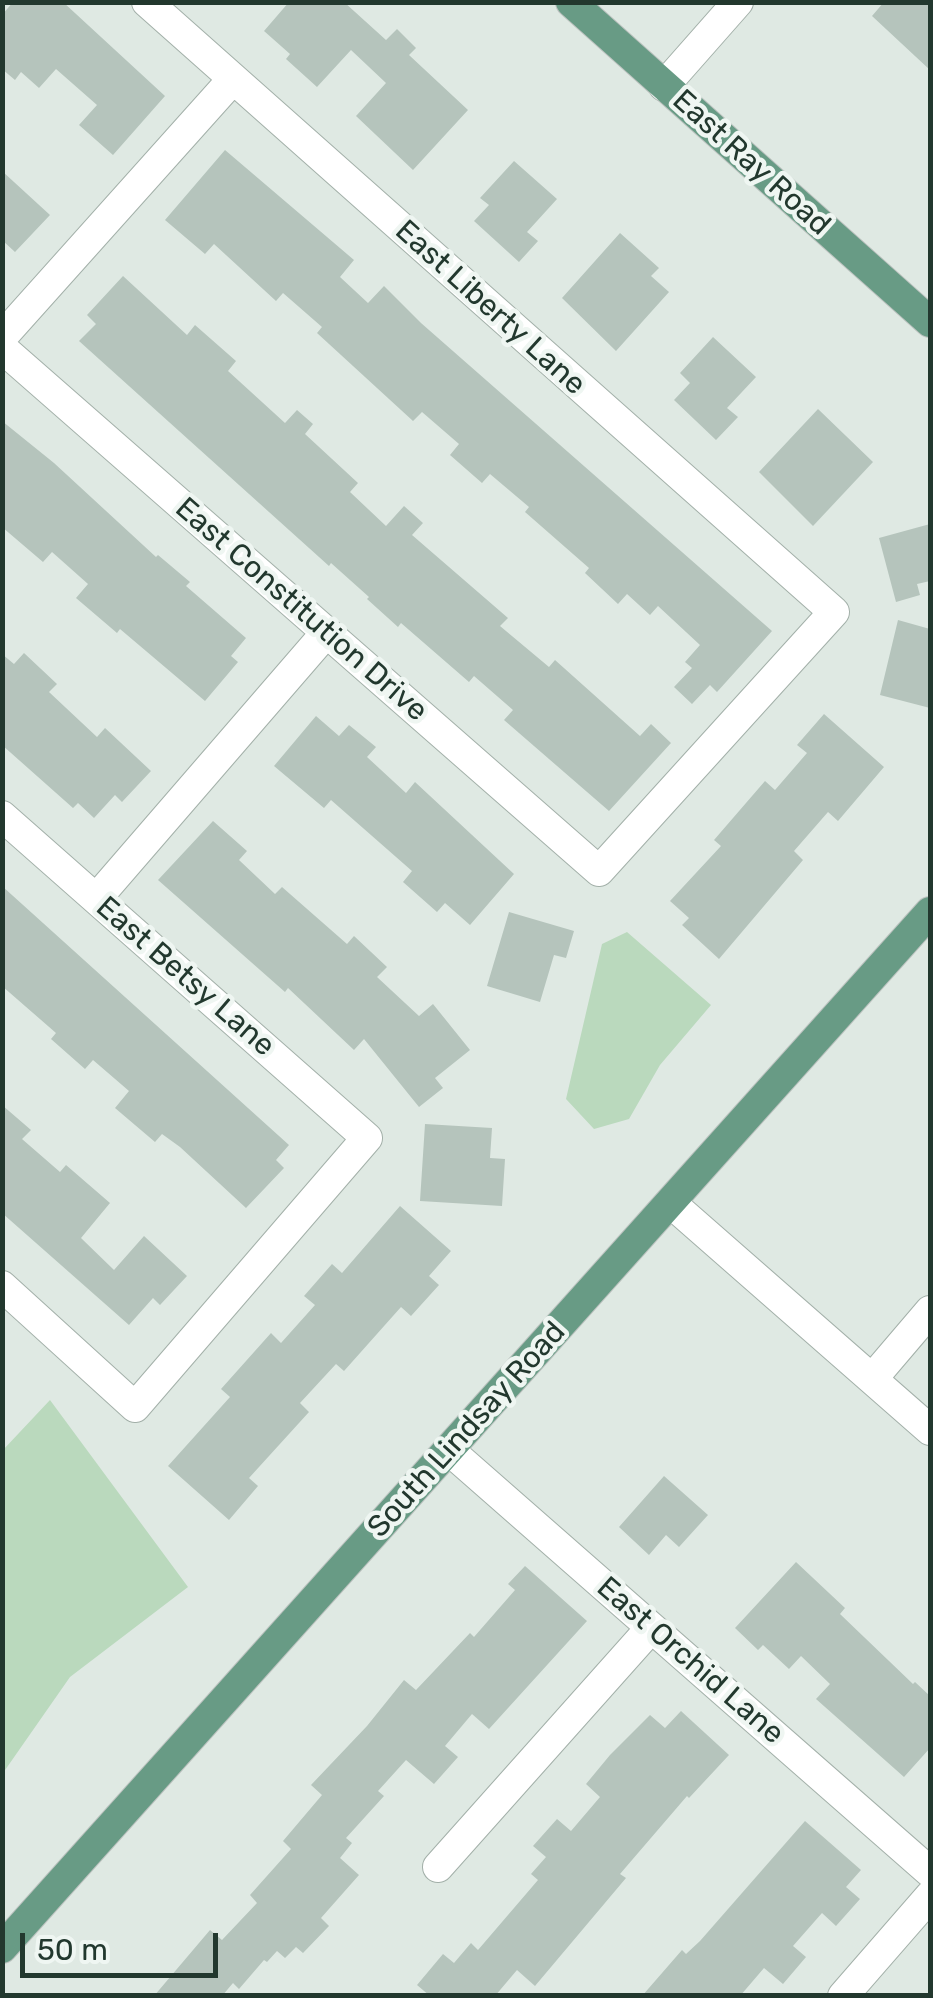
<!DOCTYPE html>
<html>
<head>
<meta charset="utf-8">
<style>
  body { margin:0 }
  #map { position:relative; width:933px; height:1998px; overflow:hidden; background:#dfe9e3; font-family:Rubik,sans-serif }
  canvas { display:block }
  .frame { position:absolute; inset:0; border:5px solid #22382e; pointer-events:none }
  .scale { position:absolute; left:20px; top:1933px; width:198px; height:45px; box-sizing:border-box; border:5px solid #22382e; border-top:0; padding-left:12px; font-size:30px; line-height:35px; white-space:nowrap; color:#22382e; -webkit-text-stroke:8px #eff6f2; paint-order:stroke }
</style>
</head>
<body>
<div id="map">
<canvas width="933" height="1998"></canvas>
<div class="frame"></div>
<div class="scale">50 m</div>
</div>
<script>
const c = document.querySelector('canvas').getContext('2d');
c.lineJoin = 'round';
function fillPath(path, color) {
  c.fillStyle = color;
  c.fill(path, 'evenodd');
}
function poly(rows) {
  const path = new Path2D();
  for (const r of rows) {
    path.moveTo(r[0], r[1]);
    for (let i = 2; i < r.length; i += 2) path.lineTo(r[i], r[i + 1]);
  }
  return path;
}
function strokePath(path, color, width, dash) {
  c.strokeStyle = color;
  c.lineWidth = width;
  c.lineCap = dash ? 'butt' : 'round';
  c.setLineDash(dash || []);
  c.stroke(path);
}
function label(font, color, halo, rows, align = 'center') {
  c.font = font + ' Rubik,sans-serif';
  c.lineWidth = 9;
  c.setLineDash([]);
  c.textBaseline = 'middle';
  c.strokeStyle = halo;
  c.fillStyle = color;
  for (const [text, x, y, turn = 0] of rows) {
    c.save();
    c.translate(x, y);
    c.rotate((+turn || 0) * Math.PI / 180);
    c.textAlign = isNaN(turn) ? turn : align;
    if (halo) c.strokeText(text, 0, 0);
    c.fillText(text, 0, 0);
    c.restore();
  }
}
const green = poly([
  [627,932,711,1005,660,1065,629,1119,594,1129,566,1099,602,944],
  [50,1400,188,1587,70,1677,3,1773,3,1450]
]);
const building = poly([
  [13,2,63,2,165,96,113,155,79,125,97,105,56,69,39,88,21,72,15,80,2,69,2,15],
  [289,2,344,2,386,40,397,29,416,48,409,55,468,110,413,170,356,116,386,83,351,50,317,87,286,59,290,54,264,31],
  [884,2,930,2,930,70,872,16],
  [225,150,354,260,340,277,368,303,384,286,421,323,772,631,717,692,710,685,692,704,674,687,692,668,685,662,700,645,658,606,650,615,627,594,618,604,585,573,589,568,525,512,529,507,490,474,482,483,450,455,459,444,422,412,413,421,317,333,322,327,283,293,276,301,214,244,205,254,165,220],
  [514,161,557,199,527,232,538,241,519,262,474,221,489,205,480,198],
  [2,171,50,215,15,252,2,240],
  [620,233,659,268,651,276,669,292,616,351,562,298],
  [123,276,187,335,195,325,236,361,228,371,285,423,297,410,313,424,305,434,358,483,350,492,386,526,404,506,423,523,412,535,508,618,500,626,549,667,555,660,640,736,651,724,671,743,609,811,504,720,513,710,474,676,469,682,401,623,398,627,367,599,369,597,331,563,329,566,79,341,96,324,87,315],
  [713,337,756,377,727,408,738,417,716,440,674,400,690,383,680,373],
  [818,409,873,462,813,526,759,472],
  [2,421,54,463,156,557,158,555,190,582,186,586,246,638,231,656,238,662,205,701,120,629,117,633,76,598,88,584,52,552,43,562,2,527],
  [930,524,930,581,917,584,920,595,896,602,879,538],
  [898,620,930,629,930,708,880,695],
  [24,653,57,684,49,692,97,737,105,728,151,771,122,802,115,795,94,818,78,803,73,808,2,745,2,654,14,664],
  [824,714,884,767,838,821,828,812,794,851,803,860,719,959,682,925,689,918,670,901,721,846,714,840,765,781,775,790,807,753,797,745],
  [316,716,339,736,349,725,376,747,367,757,406,793,415,782,514,874,470,925,445,903,437,912,403,882,412,871,331,800,324,808,274,766],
  [213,821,247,851,239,860,275,894,282,887,347,944,354,936,387,967,377,977,419,1016,433,1004,470,1050,435,1078,443,1088,419,1107,364,1039,354,1050,288,988,285,992,158,880],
  [2,886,289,1145,276,1160,284,1168,246,1208,180,1147,162,1134,155,1142,115,1108,129,1091,93,1060,85,1069,51,1039,56,1033,2,986],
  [509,912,574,931,566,958,554,955,540,1002,487,986],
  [2,1105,31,1130,22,1139,60,1172,66,1165,110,1203,81,1238,114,1270,144,1236,187,1276,160,1305,153,1298,129,1325,2,1213],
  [425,1124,492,1128,490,1158,505,1159,502,1206,420,1201],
  [400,1206,451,1251,429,1276,439,1285,411,1316,401,1307,344,1371,336,1364,300,1403,309,1412,249,1478,258,1486,229,1520,168,1466,230,1397,221,1389,271,1333,281,1343,315,1305,304,1296,332,1264,342,1273],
  [664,1476,708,1515,679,1547,666,1535,649,1555,619,1527],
  [796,1562,845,1608,840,1614,913,1684,915,1682,930,1696,930,1748,904,1777,816,1699,830,1684,801,1656,789,1669,763,1645,758,1650,735,1628],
  [525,1566,587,1621,489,1729,472,1714,445,1746,458,1757,434,1784,406,1760,378,1791,384,1796,346,1838,352,1843,340,1858,359,1875,321,1918,329,1926,303,1953,296,1947,285,1958,277,1951,267,1962,264,1960,239,1989,233,1983,222,1996,154,1996,210,1930,222,1940,257,1903,250,1895,291,1849,283,1841,322,1795,311,1785,367,1726,404,1680,416,1690,470,1633,474,1637,515,1590,508,1584],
  [681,1711,729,1755,689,1798,687,1796,620,1874,626,1878,535,1986,517,1970,495,1996,430,1996,417,1985,443,1954,454,1963,471,1943,478,1950,538,1880,531,1874,546,1857,533,1846,557,1819,571,1831,600,1797,586,1784,610,1755,650,1715,665,1728],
  [805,1821,861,1870,846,1887,860,1899,836,1926,822,1913,793,1946,806,1957,783,1984,764,1968,740,1996,642,1996,682,1950,686,1954,700,1941]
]);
const minor = poly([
  [664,86,738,2],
  [2,337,233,79],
  [2,348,599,871,834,612,147,2],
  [2,816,367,1138,135,1407,2,1286],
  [96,899,326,633],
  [671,1203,930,1430],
  [872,1379,930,1311],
  [449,1450,930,1872],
  [438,1867,651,1628],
  [843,1996,930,1896]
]);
const major = poly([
  [571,2,930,322],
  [2,1948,930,912]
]);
const streetNames = [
  ["East Ray Road",751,163,42],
  ["East Liberty Lane",490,308,42],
  ["East Constitution Drive",301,610,41],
  ["East Betsy Lane",185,977,41],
  ["South Lindsay Road",467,1430,-48],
  ["East Orchid Lane",690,1661,41]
];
fillPath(green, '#bad9bd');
fillPath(building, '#b5c4bc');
strokePath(minor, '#a3b0a9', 32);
strokePath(major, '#bdc3c0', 32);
strokePath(minor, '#fff', 30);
strokePath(major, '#689b85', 30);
label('30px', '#22382e', '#eff6f2', streetNames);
</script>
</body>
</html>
